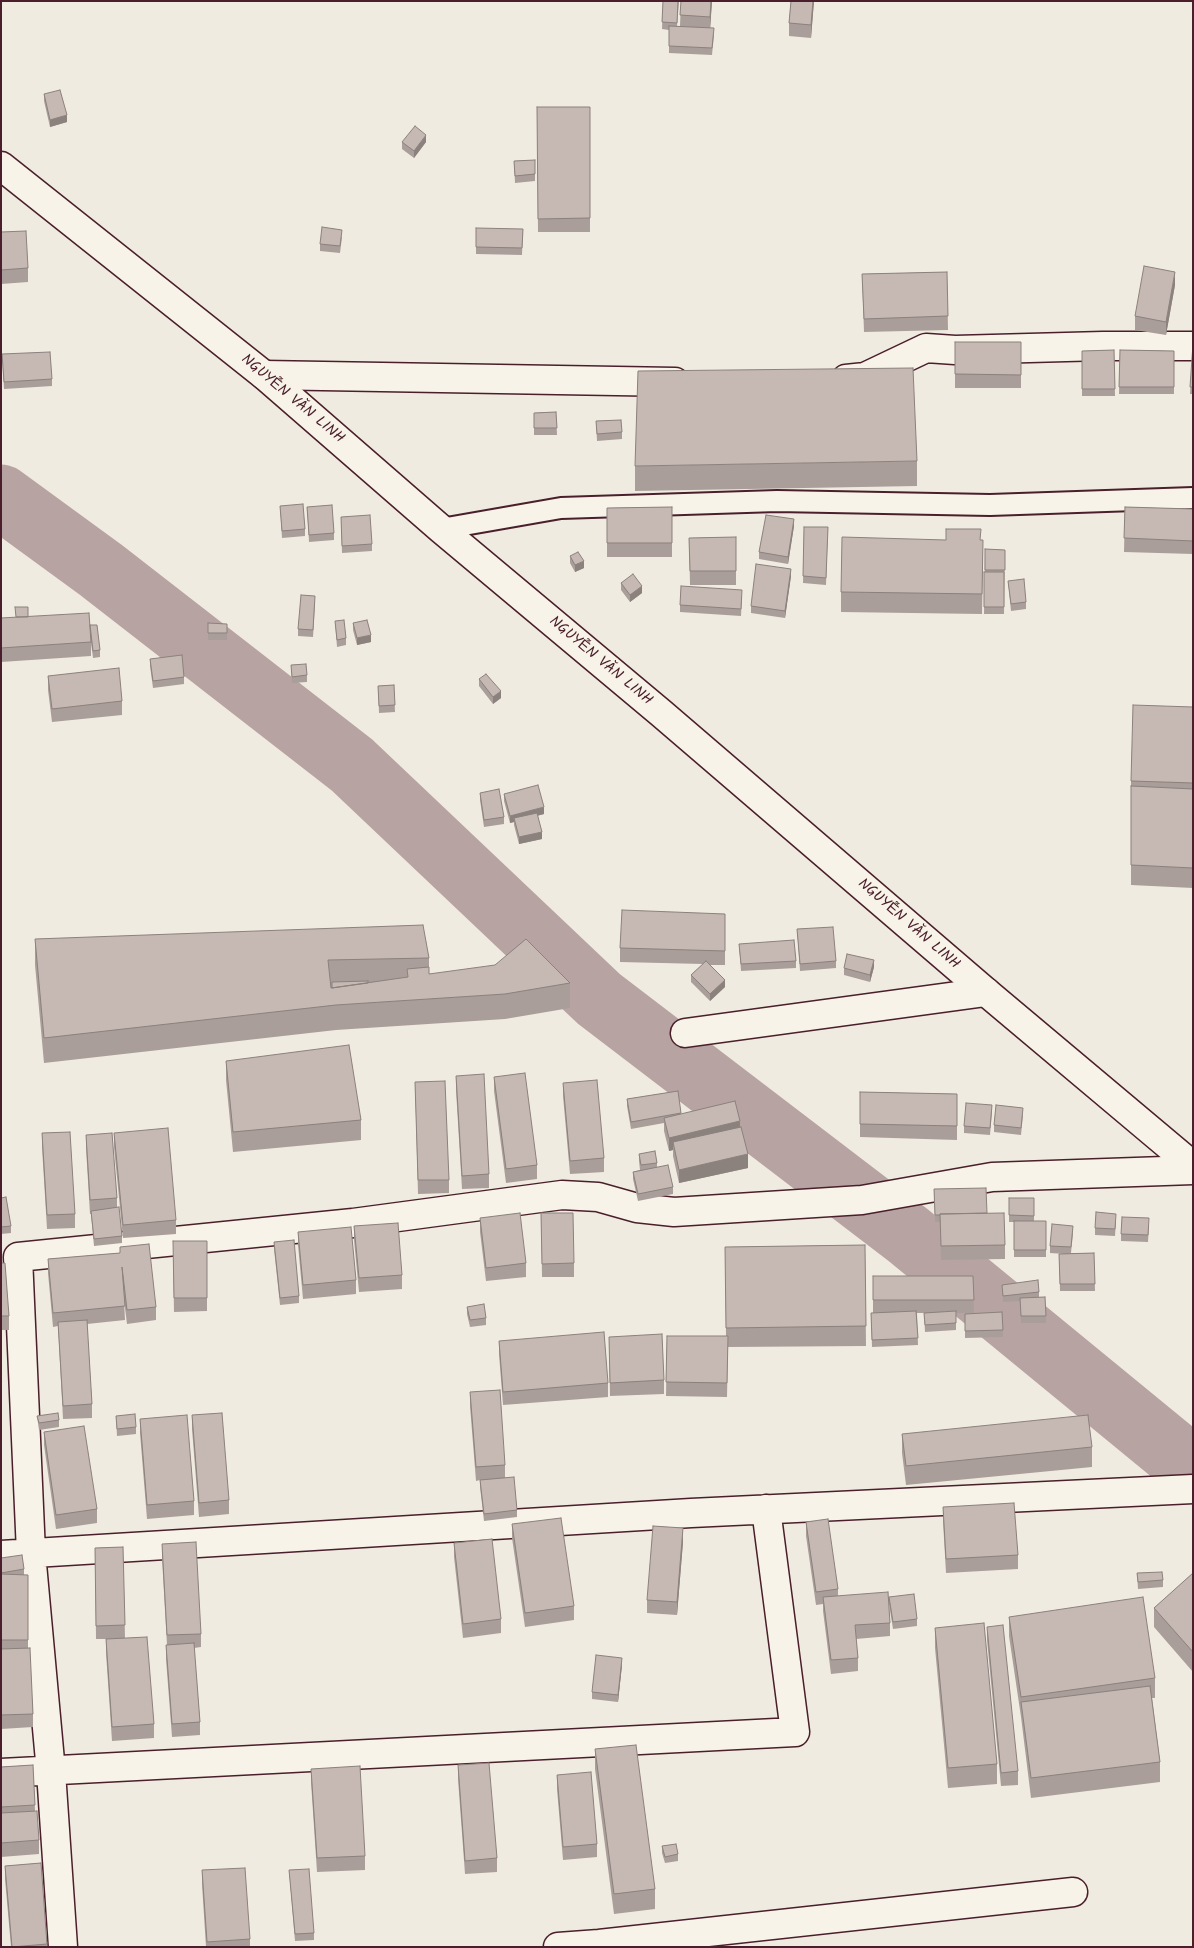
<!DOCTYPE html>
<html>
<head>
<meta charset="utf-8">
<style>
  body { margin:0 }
  #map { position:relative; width:1194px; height:1948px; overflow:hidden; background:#f0ebe0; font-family:Kalam,sans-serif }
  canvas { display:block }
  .frame { position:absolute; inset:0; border:2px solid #4a1f2b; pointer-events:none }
</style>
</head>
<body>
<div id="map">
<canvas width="1194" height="1948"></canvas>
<div class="frame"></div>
</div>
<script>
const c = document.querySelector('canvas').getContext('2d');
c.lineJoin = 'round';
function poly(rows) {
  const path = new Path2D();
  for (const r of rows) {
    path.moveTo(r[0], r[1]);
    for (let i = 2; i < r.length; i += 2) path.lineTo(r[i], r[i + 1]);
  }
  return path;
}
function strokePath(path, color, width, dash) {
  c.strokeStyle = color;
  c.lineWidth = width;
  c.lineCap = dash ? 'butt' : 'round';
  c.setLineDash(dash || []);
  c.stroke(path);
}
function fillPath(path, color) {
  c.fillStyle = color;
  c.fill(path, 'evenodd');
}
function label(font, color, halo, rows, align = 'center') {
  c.font = font + ' Kalam,sans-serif';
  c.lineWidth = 4;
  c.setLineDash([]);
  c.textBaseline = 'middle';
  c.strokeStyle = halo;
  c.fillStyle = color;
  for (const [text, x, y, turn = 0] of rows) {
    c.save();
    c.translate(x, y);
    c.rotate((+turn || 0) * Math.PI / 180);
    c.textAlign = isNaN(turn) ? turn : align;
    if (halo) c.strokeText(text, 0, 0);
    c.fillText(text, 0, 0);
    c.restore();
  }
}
const river = poly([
  [1,497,101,570,352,765,599,999,908,1235,1193,1469]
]);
const service = poly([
  [441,529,561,508,777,501,990,505,1193,498]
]);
const minor = poly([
  [264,375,675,382],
  [846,379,865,377,926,348,955,350,1103,346,1193,346],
  [685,1033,986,992],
  [1,1555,691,1513,1193,1489],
  [1,1773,795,1732,766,1509],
  [63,1947,51,1772,31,1553,18,1257,353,1223,562,1195,598,1197,637,1208,674,1212,862,1200,992,1177,1193,1170],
  [558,1947,599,1944,1073,1892]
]);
const trunk = poly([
  [1,166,264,375,441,529,661,713,986,992,1193,1166]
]);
const wall = poly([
  [663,1,679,1,677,26,680,26,681,1,712,1,710,28,714,35,712,55,669,53,669,30,662,29],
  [791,1,814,1,811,38,789,36,789,23],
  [44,94,67,122,50,127,44,101],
  [537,107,590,107,590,232,538,232],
  [402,142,426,142,414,158,402,149],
  [535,160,535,181,515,183,514,161],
  [523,229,522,255,476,254,476,247],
  [1,232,28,268,28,282,1,284],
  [342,237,340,253,320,251,320,244],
  [947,272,948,330,864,332,862,274],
  [1175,285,1166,335,1135,330,1135,316],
  [955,342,1021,342,1021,388,955,388],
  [1193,344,1193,394,1190,394],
  [1114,350,1115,396,1082,396,1082,351],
  [1120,350,1174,351,1174,394,1119,394],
  [2,354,52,379,52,386,4,389],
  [556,412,557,435,534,435,534,413],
  [596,421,622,432,622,439,597,441],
  [917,461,917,486,635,491,635,466],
  [280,506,305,529,305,536,282,538],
  [307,507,334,533,334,540,309,542],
  [672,507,672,557,607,557,607,508],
  [1125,507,1193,509,1193,554,1124,552],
  [341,517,372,544,372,551,342,553],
  [794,526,788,564,759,559,759,552],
  [804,527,828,527,826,585,803,583],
  [736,537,736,585,690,585,689,538],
  [981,540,983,560,982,614,841,612,841,592],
  [985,549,1005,550,1004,614,984,614],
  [570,556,584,568,575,572,570,563],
  [791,576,785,618,751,613,751,606],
  [1008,581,1026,602,1026,609,1011,611],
  [621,583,642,593,630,602,621,590],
  [742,597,741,616,680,612,680,605],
  [315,603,313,637,298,636,298,629],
  [28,617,90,629,100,650,100,657,93,658,91,643,91,656,1,662,1,618],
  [335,621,346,638,346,645,337,647],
  [353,623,371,642,357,645,353,630],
  [227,624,227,640,208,640,208,633],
  [150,659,184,677,184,684,153,688,150,666],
  [291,665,307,675,307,682,292,683],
  [48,676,122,701,122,715,52,722,48,690],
  [479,679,501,698,493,704,479,686],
  [394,685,395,712,379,713,378,686],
  [1193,707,1193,888,1131,885,1131,781],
  [480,793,504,817,504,824,484,827,480,800],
  [504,794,544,814,537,816,542,839,519,844,514,825,514,822,510,823,504,801],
  [725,914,725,965,709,965,725,987,710,1001,691,982,691,975,703,964,620,962,620,948],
  [797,929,836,961,836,968,800,971],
  [35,939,429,958,429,974,570,983,570,1008,505,1019,336,1030,44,1063,35,965],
  [739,944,796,961,796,968,741,971],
  [874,967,870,982,844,975,844,968],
  [226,1061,361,1120,361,1140,233,1152,226,1080],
  [456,1076,489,1174,489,1188,462,1189,456,1090],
  [494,1077,537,1165,537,1179,506,1183,494,1091],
  [415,1082,449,1180,449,1193,418,1194],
  [563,1083,604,1158,604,1172,570,1174,563,1096],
  [678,1091,681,1114,740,1127,748,1168,679,1183,673,1156,673,1150,669,1151,664,1131,664,1123,631,1129,627,1106,627,1099],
  [860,1092,957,1094,957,1140,860,1137],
  [992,1112,990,1135,964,1133,964,1126],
  [1023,1115,1021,1135,994,1132,994,1125],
  [42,1133,75,1214,75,1228,47,1229,42,1147],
  [114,1133,176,1220,176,1234,123,1238,114,1147],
  [86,1135,117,1198,117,1207,122,1236,122,1243,94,1246,91,1214,90,1214,86,1148],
  [639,1154,657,1163,657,1167,673,1187,673,1194,638,1201,633,1179,633,1172,640,1170,639,1161],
  [934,1189,987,1213,1005,1245,1005,1259,941,1260,940,1222,935,1222],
  [1,1198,11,1226,11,1233,1,1234],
  [1009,1198,1034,1198,1034,1221,1046,1221,1046,1257,1014,1257,1014,1222,1009,1222],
  [541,1213,574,1263,574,1277,542,1277],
  [480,1218,526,1263,526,1277,486,1281,480,1232],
  [1116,1221,1115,1236,1095,1235,1095,1228],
  [1149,1225,1148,1242,1121,1241,1121,1234],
  [354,1226,402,1275,402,1289,359,1292,354,1240],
  [298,1232,356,1280,356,1294,303,1299,298,1245],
  [1073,1233,1071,1253,1094,1253,1095,1291,1060,1291,1059,1254,1065,1254,1050,1253,1050,1246],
  [207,1241,207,1311,174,1312,173,1255],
  [274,1242,299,1296,299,1303,280,1305,274,1249],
  [865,1245,866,1346,728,1347,727,1397,666,1396,667,1336,726,1336,725,1247],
  [120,1247,156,1307,156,1320,127,1324,124,1300,125,1320,87,1324,92,1404,92,1418,63,1419,58,1326,53,1327,48,1273,48,1259,120,1253],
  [1,1263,9,1316,9,1330,1,1330],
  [873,1276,973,1276,974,1313,956,1313,956,1330,925,1332,924,1313,925,1313,917,1313,918,1345,872,1347,871,1313,873,1313],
  [1002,1285,1039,1292,1039,1297,1045,1297,1046,1323,1021,1323,1020,1301,1003,1302],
  [467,1307,486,1318,486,1325,470,1327,467,1314],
  [1002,1312,1003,1337,965,1338,965,1314],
  [609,1337,664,1380,664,1394,610,1396],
  [499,1341,608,1383,608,1397,503,1405,499,1354],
  [470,1392,505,1465,505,1478,517,1510,517,1517,484,1521,480,1487,480,1480,476,1481,470,1406],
  [192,1415,229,1500,229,1514,199,1517,192,1429],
  [37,1416,59,1420,59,1427,39,1430],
  [116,1416,136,1427,136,1434,117,1436],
  [140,1419,194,1501,194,1515,147,1519,140,1433],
  [44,1432,97,1509,97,1523,56,1529,44,1445],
  [902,1434,1092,1447,1092,1467,906,1485,902,1453],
  [943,1507,1018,1555,1018,1569,946,1573,943,1521],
  [806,1522,838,1589,838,1596,890,1623,890,1636,856,1639,858,1658,858,1671,831,1674,823,1611,823,1604,816,1605,806,1536],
  [512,1524,574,1606,574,1620,525,1627,512,1538],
  [683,1542,677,1615,647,1613,647,1600],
  [454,1543,501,1619,501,1633,463,1638,454,1557],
  [162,1544,201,1634,201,1647,194,1648,200,1722,200,1735,172,1737,166,1659,166,1645,167,1645,162,1558],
  [123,1547,125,1638,154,1724,154,1738,112,1741,106,1653,106,1639,112,1639,96,1639,95,1548],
  [1,1558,24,1569,24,1575,28,1575,28,1648,33,1714,33,1727,1,1729],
  [1137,1573,1163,1580,1163,1587,1138,1589],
  [1193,1573,1193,1672,1154,1627,1154,1608],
  [889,1597,917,1619,917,1626,893,1629,889,1604],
  [1009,1617,1155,1678,1155,1698,1152,1698,1160,1762,1160,1782,1031,1798,1021,1717,1009,1636],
  [987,1627,1018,1771,1018,1785,1001,1786,987,1640],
  [935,1628,997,1764,997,1784,948,1788,935,1648],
  [622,1665,618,1702,592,1699,592,1692],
  [595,1749,655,1889,655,1909,614,1914,595,1769],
  [33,1765,35,1811,39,1840,39,1854,1,1857,1,1767],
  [458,1765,497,1858,497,1872,465,1874,458,1779],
  [311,1769,365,1856,365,1870,317,1872,311,1782],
  [557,1775,597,1844,597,1857,563,1860,557,1789],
  [662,1846,678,1854,678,1861,665,1863,662,1853],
  [41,1863,47,1947,11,1947,5,1879,5,1866],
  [202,1870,250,1939,250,1947,206,1947,202,1884],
  [289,1870,314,1933,314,1940,295,1941]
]);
const shadedWall = poly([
  [711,1,712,1,710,31,710,17],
  [813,1,814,1,811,38,811,25],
  [67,115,67,122,50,127,50,120],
  [426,135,426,142,414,158,414,151],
  [1175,272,1175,285,1166,335,1166,322],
  [794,519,794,526,788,564,788,557],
  [584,561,584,568,575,572,575,565],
  [791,569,791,576,785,618,785,611],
  [642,586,642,593,630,602,630,595],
  [371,635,371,642,357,645,357,638],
  [501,691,501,698,493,704,493,697],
  [544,807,544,814,515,821,514,818,514,822,510,823,510,816],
  [542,832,542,839,519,844,519,837],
  [874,960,874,967,870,982,870,975],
  [725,980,725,987,710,1001,710,994],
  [740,1121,740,1134,673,1142,673,1150,669,1151,669,1138],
  [748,1154,748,1168,679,1183,679,1170],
  [683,1528,683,1542,677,1615,677,1602],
  [622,1658,622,1665,618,1702,618,1695]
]);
const building = poly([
  [663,1,678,1,677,23,662,22,663,1],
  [681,1,711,1,710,17,680,15,681,1],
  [791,1,813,1,811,25,789,23,791,1],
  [669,26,714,28,712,48,669,46,669,26],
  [60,90,67,115,50,120,44,94,60,90],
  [537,107,590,107,590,218,538,219,537,107],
  [415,126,426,135,414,151,402,142,415,126],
  [535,160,535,174,515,176,514,161,535,160],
  [322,227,342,230,340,246,320,244,322,227],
  [476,228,523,229,522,248,476,247,476,228],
  [26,231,28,268,1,270,1,232,26,231],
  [1144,266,1175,272,1166,322,1135,316,1144,266],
  [947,272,948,316,864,319,862,274,947,272],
  [955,342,1021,342,1021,375,955,374,955,342],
  [1193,344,1193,387,1190,387,1193,344],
  [1114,350,1115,389,1082,389,1082,351,1114,350],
  [1120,350,1174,351,1174,387,1119,387,1120,350],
  [50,352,52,379,4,382,2,354,50,352],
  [913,368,917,461,635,466,638,371,913,368],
  [556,412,557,428,534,428,534,413,556,412],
  [621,420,622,432,597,434,596,421,621,420],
  [303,504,305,529,282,531,280,506,303,504],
  [332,505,334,533,309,535,307,507,332,505],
  [672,507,672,543,607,543,607,508,672,507],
  [1125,507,1193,509,1193,541,1124,538,1125,507],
  [370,515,372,544,342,546,341,517,370,515],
  [766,515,794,519,788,557,759,552,766,515],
  [804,527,828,527,826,578,803,576,804,527],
  [946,529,981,529,980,540,983,540,982,594,841,592,842,537,946,540,946,529],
  [736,537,736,571,690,571,689,538,736,537],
  [985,549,1005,550,1005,570,985,570,985,549],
  [578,552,584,561,575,565,570,556,578,552],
  [756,564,791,569,785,611,751,606,756,564],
  [984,572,1004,572,1004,607,984,607,984,572],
  [633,574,642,586,630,595,621,583,633,574],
  [1024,579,1026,602,1011,604,1008,581,1024,579],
  [681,586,742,590,741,609,680,605,681,586],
  [301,595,315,596,313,630,298,629,301,595],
  [15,607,28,607,28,617,16,617,15,607],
  [89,613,91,642,1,648,1,618,89,613],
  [344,620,346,638,337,640,335,621,344,620],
  [367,620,371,635,357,638,353,623,367,620],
  [208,623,227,624,227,633,208,633,208,623],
  [90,625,97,625,100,650,93,651,90,625],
  [182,655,184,677,153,681,150,659,182,655],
  [306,664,307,675,292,677,291,665,306,664],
  [119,668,122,701,52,709,48,676,119,668],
  [486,674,501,691,493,697,479,679,486,674],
  [394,685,395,705,379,706,378,686,394,685],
  [1133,705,1193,707,1193,783,1131,781,1133,705],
  [538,785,544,807,510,816,504,794,538,785],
  [1131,786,1193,789,1193,868,1131,865,1131,786],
  [499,789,504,817,484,820,480,793,499,789],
  [537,813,542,832,519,837,514,818,537,813],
  [622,910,725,914,725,951,620,948,622,910],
  [423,925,429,958,328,960,331,988,408,977,407,969,429,967,429,974,495,965,526,939,570,983,505,994,336,1005,44,1038,35,939,423,925],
  [833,927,836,961,800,964,797,929,833,927],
  [794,940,796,961,741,964,739,944,794,940],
  [847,954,874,960,870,975,844,968,847,954],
  [706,961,725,980,710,994,691,975,706,961],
  [368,981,368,983,332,988,332,982,368,981],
  [349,1045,361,1120,233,1132,226,1061,349,1045],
  [525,1073,537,1165,506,1169,494,1077,525,1073],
  [484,1074,489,1174,462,1176,456,1076,484,1074],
  [597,1080,604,1158,570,1161,563,1083,597,1080],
  [445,1081,449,1180,418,1180,415,1082,445,1081],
  [678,1091,681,1113,631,1122,627,1099,678,1091],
  [860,1092,957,1094,957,1126,860,1124,860,1092],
  [735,1101,740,1121,669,1138,664,1118,735,1101],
  [966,1103,992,1105,990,1128,964,1126,966,1103],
  [996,1105,1023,1108,1021,1128,994,1125,996,1105],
  [741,1127,748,1154,679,1170,673,1142,741,1127],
  [168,1128,176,1220,123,1225,114,1133,168,1128],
  [70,1132,75,1214,47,1215,42,1133,70,1132],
  [112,1133,117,1198,90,1200,86,1135,112,1133],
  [655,1151,657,1163,641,1165,639,1154,655,1151],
  [668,1165,673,1187,638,1194,633,1172,668,1165],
  [986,1188,987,1213,940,1214,940,1215,935,1215,934,1189,986,1188],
  [6,1197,11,1226,1,1227,1,1198,6,1197],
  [1009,1198,1034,1198,1034,1216,1009,1215,1009,1198],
  [119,1207,122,1236,94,1239,91,1211,119,1207],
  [1096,1212,1116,1214,1115,1229,1095,1228,1096,1212],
  [520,1213,526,1263,486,1268,480,1218,520,1213],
  [541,1213,573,1213,574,1263,542,1264,541,1213],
  [1004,1213,1005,1245,941,1246,940,1214,1004,1213],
  [1122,1217,1149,1218,1148,1235,1121,1234,1122,1217],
  [1014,1221,1046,1221,1046,1250,1014,1250,1014,1221],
  [398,1223,402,1275,359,1278,354,1226,398,1223],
  [1052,1224,1073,1226,1071,1247,1050,1246,1052,1224],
  [351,1227,356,1280,303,1285,298,1232,351,1227],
  [294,1240,299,1296,280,1298,274,1242,294,1240],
  [173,1241,207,1241,207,1298,174,1298,173,1241],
  [149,1244,156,1307,127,1310,122,1267,125,1306,53,1313,48,1259,120,1253,120,1247,149,1244],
  [865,1245,866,1326,726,1328,725,1247,865,1245],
  [1094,1253,1095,1284,1060,1284,1059,1254,1094,1253],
  [1,1263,5,1263,9,1316,1,1316,1,1263],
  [873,1276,973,1276,974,1300,873,1300,873,1276],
  [1038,1280,1039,1292,1003,1296,1002,1285,1038,1280],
  [1045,1297,1046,1316,1021,1316,1020,1298,1045,1297],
  [484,1304,486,1318,470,1320,467,1307,484,1304],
  [916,1311,918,1338,872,1340,871,1313,916,1311],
  [956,1311,956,1323,925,1325,924,1313,956,1311],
  [1002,1312,1003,1330,965,1331,965,1314,1002,1312],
  [87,1320,92,1404,63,1406,58,1322,87,1320],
  [604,1332,608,1383,503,1392,499,1341,604,1332],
  [662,1334,664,1380,610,1383,609,1337,662,1334],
  [667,1336,728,1336,727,1383,666,1382,667,1336],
  [500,1390,505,1465,476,1467,470,1392,500,1390],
  [58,1413,59,1420,39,1423,37,1416,58,1413],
  [222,1413,229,1500,199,1503,192,1415,222,1413],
  [135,1414,136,1427,117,1429,116,1416,135,1414],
  [187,1415,194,1501,147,1505,140,1419,187,1415],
  [1088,1415,1092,1447,906,1466,902,1434,1088,1415],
  [84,1426,97,1509,56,1515,44,1432,84,1426],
  [514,1477,517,1510,484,1514,480,1480,514,1477],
  [1014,1503,1018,1555,946,1559,943,1507,1014,1503],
  [561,1518,574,1606,525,1613,512,1524,561,1518],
  [828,1519,838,1589,816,1592,806,1522,828,1519],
  [653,1526,683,1528,677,1602,647,1600,653,1526],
  [492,1539,501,1619,463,1624,454,1543,492,1539],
  [196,1542,201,1634,167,1635,162,1544,196,1542],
  [123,1547,125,1625,96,1626,95,1548,123,1547],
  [22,1555,24,1569,1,1573,1,1558,22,1555],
  [1162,1572,1163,1580,1138,1582,1137,1573,1162,1572],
  [1193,1573,1193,1652,1154,1608,1193,1573],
  [1,1574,28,1575,28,1640,1,1640,1,1574],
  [888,1592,890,1623,855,1625,858,1658,831,1660,823,1597,888,1592],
  [914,1594,917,1619,893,1622,889,1597,914,1594],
  [1143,1597,1155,1678,1021,1697,1009,1617,1143,1597],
  [984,1623,997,1764,948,1768,935,1628,984,1623],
  [1003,1625,1018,1771,1001,1773,987,1627,1003,1625],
  [147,1637,154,1724,112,1727,106,1639,147,1637],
  [194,1643,200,1722,172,1724,166,1645,194,1643],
  [30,1648,33,1714,1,1715,1,1649,30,1648],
  [596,1655,622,1658,618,1695,592,1692,596,1655],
  [1150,1686,1160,1762,1031,1778,1021,1702,1150,1686],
  [636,1745,655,1889,614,1894,595,1749,636,1745],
  [489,1763,497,1858,465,1861,458,1765,489,1763],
  [33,1765,35,1805,1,1807,1,1767,33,1765],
  [360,1766,365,1856,317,1858,311,1769,360,1766],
  [591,1772,597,1844,563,1847,557,1775,591,1772],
  [37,1811,39,1840,1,1843,1,1813,37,1811],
  [676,1844,678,1854,665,1857,662,1846,676,1844],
  [41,1863,47,1944,12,1947,5,1866,41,1863],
  [245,1868,250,1939,207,1942,202,1870,245,1868],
  [309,1869,314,1933,295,1934,289,1870,309,1869]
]);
const streetNames = [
  ["NGUYỄN VĂN LINH",292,400,40],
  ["NGUYỄN VĂN LINH",600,662,40],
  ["NGUYỄN VĂN LINH",908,925,41]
];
strokePath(river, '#b7a4a2', 65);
strokePath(service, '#4a1f2b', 24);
strokePath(minor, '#4a1f2b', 31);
strokePath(trunk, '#4a1f2b', 31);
strokePath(service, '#f7f3e8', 20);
strokePath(minor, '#f7f3e8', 28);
strokePath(trunk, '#f7f3e8', 28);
fillPath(wall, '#aa9e9a');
fillPath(shadedWall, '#8b817d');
fillPath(building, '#c6b8b3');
strokePath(building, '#8b817d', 1);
label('15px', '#4a1f2b', '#f7f3e8', streetNames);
</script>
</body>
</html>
